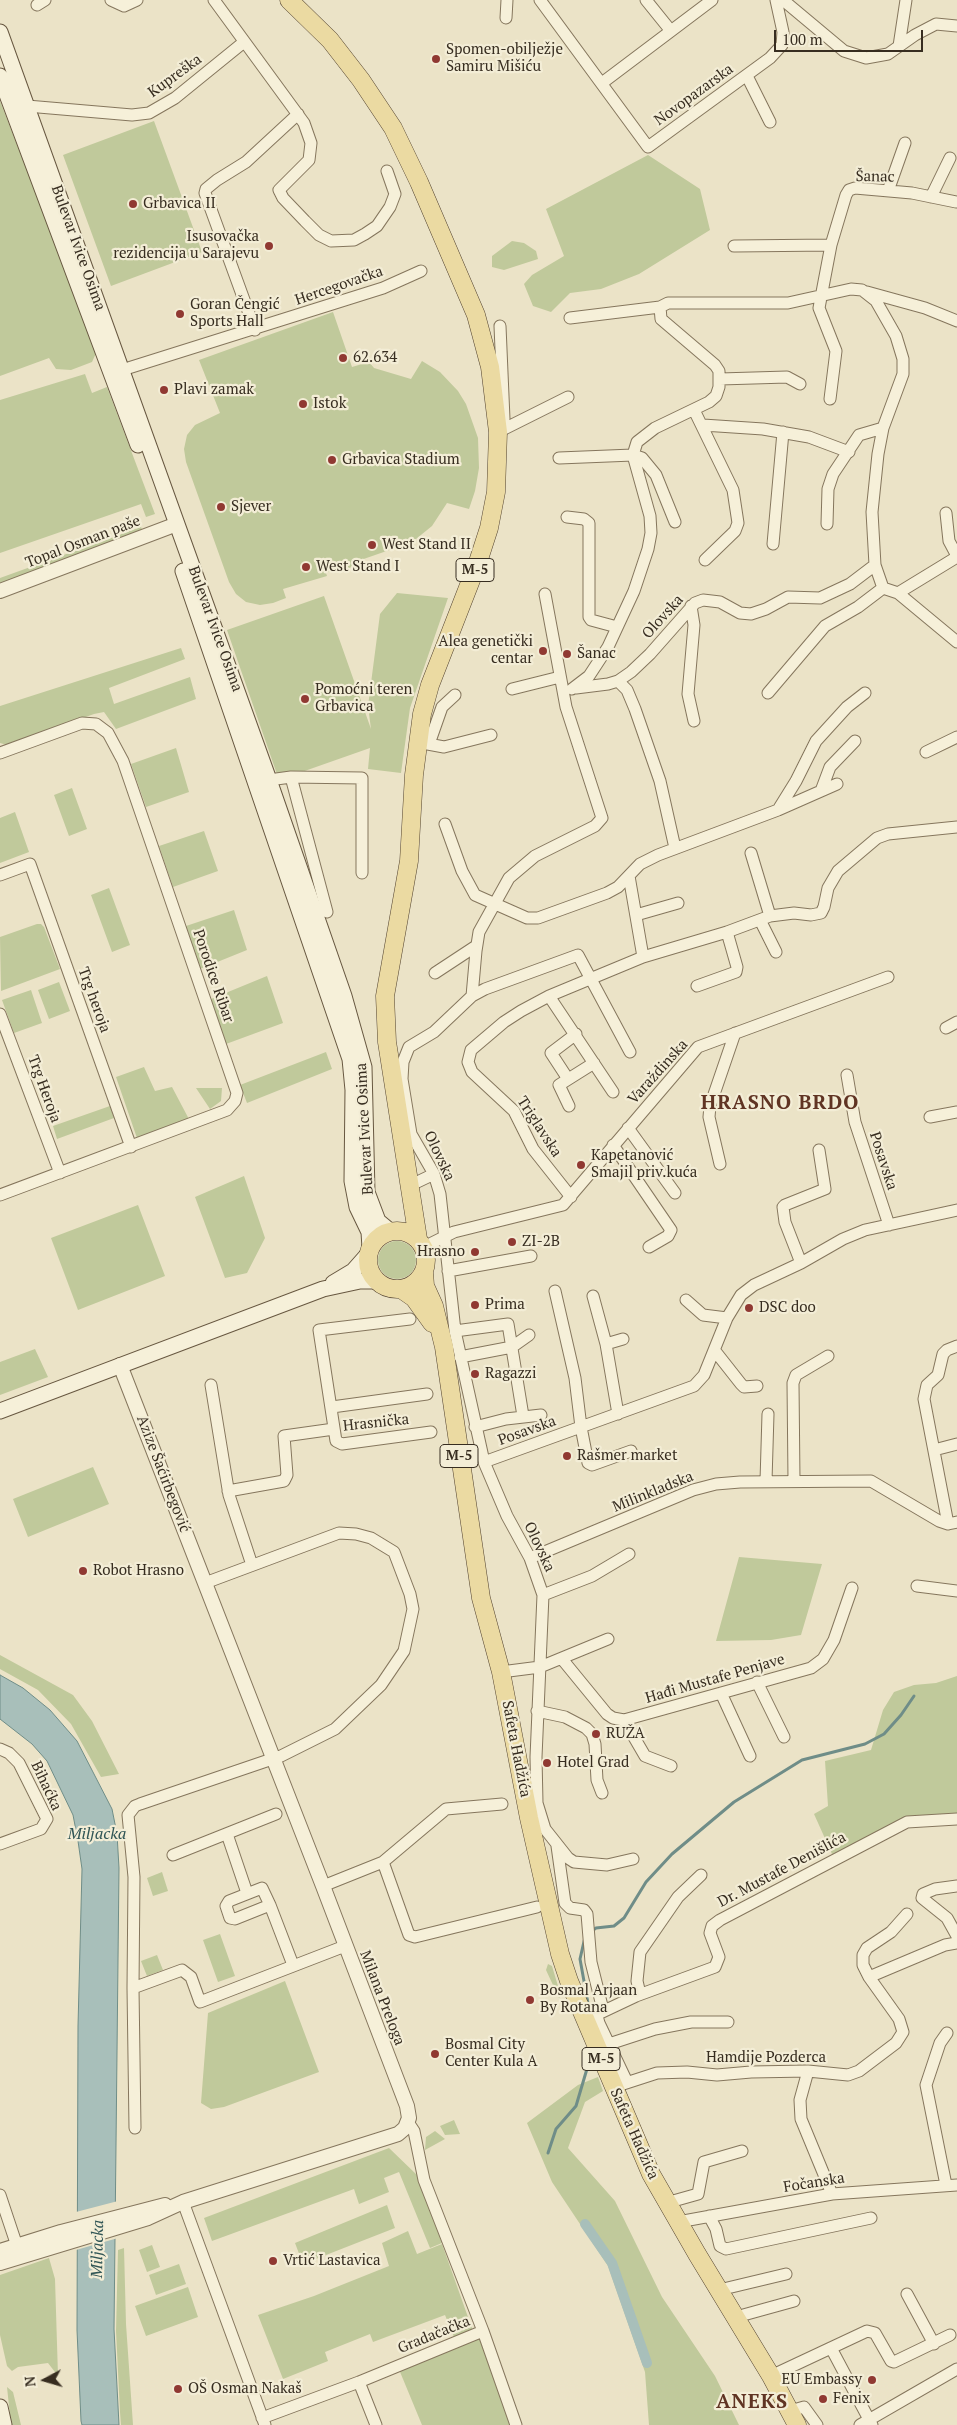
<!DOCTYPE html>
<html>
<head>
<meta charset="utf-8">
<style>
  body { margin:0 }
  #map { position:relative; width:957px; height:2425px; overflow:hidden; background:#ebe3c7; font-family:"PT Serif",serif }
  canvas { display:block }
  .north { position:absolute; left:20px; top:2355px; width:50px; height:50px; -webkit-text-stroke:4px #f3edd6; paint-order:stroke; rotate:264deg; font-size:14px; font-weight:700; line-height:20px; text-align:center; color:#372d20 }
  .north::after { content:''; display:block; margin:auto; width:18px; height:22px; background:#372d20; clip-path:polygon(50% 0,100% 100%,50% 72%,0 100%) }
  .scale { position:absolute; left:774px; top:30px; width:149px; height:22px; box-sizing:border-box; border:2px solid #372d20; border-top:0; padding-left:6px; font-size:15px; line-height:18px; white-space:nowrap; color:#372d20; -webkit-text-stroke:4px #f3edd6; paint-order:stroke }
</style>
</head>
<body>
<div id="map">
<canvas width="957" height="2425"></canvas>
<div class="north">N</div>
<div class="scale">100 m</div>
</div>
<script>
const c = document.querySelector('canvas').getContext('2d');
c.lineJoin = 'round';
function fillPath(path, color) {
  c.fillStyle = color;
  c.fill(path, 'evenodd');
}
function poly(rows) {
  const path = new Path2D();
  for (const r of rows) {
    if (r.length === 3) {
      path.moveTo(r[0] + r[2], r[1]);
      path.arc(r[0], r[1], r[2], 0, 2 * Math.PI);
      continue;
    }
    path.moveTo(r[0], r[1]);
    for (let i = 2; i < r.length; i += 2) path.lineTo(r[i], r[i + 1]);
  }
  return path;
}
function strokePath(path, color, width, dash) {
  c.strokeStyle = color;
  c.lineWidth = width;
  c.lineCap = dash ? 'butt' : 'round';
  c.setLineDash(dash || []);
  c.stroke(path);
}
function label(font, color, halo, rows, align = 'center') {
  c.font = font + ' "PT Serif",serif';
  c.lineWidth = 4.5;
  c.setLineDash([]);
  c.textBaseline = 'middle';
  c.strokeStyle = halo;
  c.fillStyle = color;
  for (const [text, x, y, turn = 0] of rows) {
    c.save();
    c.translate(x, y);
    c.rotate((+turn || 0) * Math.PI / 180);
    c.textAlign = isNaN(turn) ? turn : align;
    if (halo) c.strokeText(text, 0, 0);
    c.fillText(text, 0, 0);
    c.restore();
  }
}
const green = poly([
  [0,101,97,351,92,362,71,370,56,369,49,358,0,376],
  [154,121,202,252,111,286,63,155],
  [648,155,700,189,710,230,639,274,601,289,570,293,551,312,533,306,524,284,532,275,564,256,546,209],
  [512,241,524,243,536,251,538,259,504,270,492,267,492,256],
  [333,312,352,367,369,362,374,368,411,379,422,361,440,372,458,391,466,404,478,438,479,468,475,491,469,509,447,503,432,526,416,539,401,546,355,562,350,568,338,572,337,569,326,573,327,576,283,589,286,598,273,603,260,605,246,602,236,594,229,582,186,462,184,449,187,435,195,425,220,413,199,360],
  [85,374,92,393,107,387,155,514,146,517,141,504,0,553,0,400],
  [141,527,145,536,0,588,0,578],
  [397,593,448,598,410,708,401,773,368,769,370,748,279,780,227,630,324,596,371,729,368,706,380,614],
  [181,648,185,659,109,688,114,704,190,677,196,699,116,729,104,712,94,714,7,745,0,743,0,706],
  [176,748,189,792,146,807,131,764],
  [72,788,87,829,69,836,54,795],
  [15,812,29,852,0,863,0,818],
  [204,831,218,871,173,887,159,846],
  [109,888,130,945,112,952,91,895],
  [234,910,247,950,200,969,186,926],
  [37,924,41,924,44,927,60,969,1,991,0,937],
  [267,976,283,1023,226,1044,211,999],
  [59,982,70,1011,49,1019,38,990],
  [31,990,42,1023,14,1033,2,1000],
  [326,1052,332,1069,247,1103,240,1085],
  [144,1067,155,1091,172,1087,191,1123,138,1141,116,1077],
  [196,1088,222,1088,221,1101,210,1109],
  [110,1106,114,1118,57,1139,53,1126],
  [244,1176,265,1238,247,1273,225,1278,195,1197],
  [138,1205,165,1276,78,1310,51,1238],
  [397,1260,19],
  [35,1349,48,1377,0,1395,0,1362],
  [93,1467,109,1504,28,1537,13,1499],
  [739,1557,822,1564,801,1635,771,1640,716,1641],
  [0,1655,73,1695,92,1721,119,1774,101,1777,71,1724,38,1690,0,1669],
  [957,1676,957,1814,911,1816,832,1854,814,1814,828,1806,825,1761,871,1750,883,1710,894,1692,914,1685,936,1683],
  [162,1872,168,1891,153,1896,147,1878],
  [220,1934,235,1976,218,1982,203,1940],
  [157,1955,163,1970,147,1976,141,1961],
  [548,1964,552,1966,561,1996,559,1998,546,1970],
  [285,1981,319,2072,224,2107,211,2109,201,2103,208,2013],
  [598,2077,603,2091,585,2102,568,2148,615,2201,662,2297,715,2376,739,2425,649,2425,645,2372,608,2266,552,2182,527,2123,578,2085],
  [454,2120,460,2134,445,2135,440,2126],
  [435,2131,445,2139,425,2150,426,2137],
  [389,2148,417,2175,442,2243,430,2248,399,2172,384,2178,389,2192,359,2204,354,2189,212,2241,204,2218],
  [387,2205,395,2228,303,2264,295,2243],
  [408,2231,417,2254,442,2244,474,2334,456,2342,445,2315,373,2342,370,2334,325,2352,328,2361,283,2379,258,2315,314,2296,389,2266,382,2243],
  [152,2245,160,2267,147,2272,139,2250],
  [124,2248,126,2324,133,2425,121,2425,120,2412,116,2331,118,2250],
  [49,2258,55,2279,58,2376,48,2363,18,2367,12,2371,7,2366,0,2335,0,2275],
  [179,2264,186,2284,156,2295,149,2275],
  [188,2287,198,2317,146,2336,135,2306],
  [483,2335,511,2425,422,2425,398,2367],
  [7,2387,13,2392,21,2425,11,2425]
]);
const water = poly([
  [0,1675,23,1688,50,1710,77,1741,112,1809,117,1834,119,1868,114,2329,119,2425,82,2425,81,2421,77,2330,78,2026,82,1869,78,1841,73,1815,47,1761,32,1744,0,1719,0,1675]
]);
const pier = poly([
  [118,2201,118,2238,76,2250,76,2212]
]);
const stream = poly([
  [592,1931,596,1928,614,1926,624,1918,646,1882,672,1854,734,1802,802,1760,865,1744,884,1734,901,1715,914,1696],
  [585,1937,580,1959,589,2009],
  [548,2153,556,2129,576,2106,589,2062,589,2047]
]);
const canal = poly([
  [585,2224,612,2263,647,2363]
]);
const minor = poly([
  [111,0,124,6,137,0],
  [214,0,304,123,311,143,309,160,279,190,283,198,305,221,319,235,331,241,354,240,365,234,377,226,390,207,395,194,387,171],
  [540,0,648,147,770,58,782,45,783,32,776,0],
  [646,0,671,31],
  [783,0,844,51,866,58,888,54,915,35,936,24,957,26],
  [37,5,45,0],
  [506,18,507,0],
  [899,46,906,0],
  [747,76,770,122],
  [602,83,712,0],
  [27,106,132,115,149,113,175,98,244,42],
  [888,191,905,143],
  [931,197,950,158],
  [734,246,831,245],
  [867,292,925,308,957,321],
  [570,318,660,307,668,303,788,303,851,289,862,290,876,301,896,336,903,359,903,374,883,428,878,454,872,512,875,565,883,588,898,593,957,642],
  [500,326,504,419],
  [255,330,205,193,206,189,217,180,246,162,298,114],
  [122,370,383,288,421,271],
  [720,379,787,377,800,384],
  [830,399,836,351,819,308,831,245,846,195,849,190,855,188,912,193,956,202],
  [694,410,733,490,738,523,735,531,705,560],
  [703,425,763,429,809,437,849,452],
  [498,432,568,397],
  [559,458,633,455,642,458,656,475,675,522],
  [946,513,949,541,957,556],
  [567,517,584,519,589,523,589,617,591,620,617,627],
  [827,524,828,489,833,474,859,435,883,428],
  [773,544,783,432],
  [898,593,957,557],
  [545,594,566,707,602,818,595,826,535,856,509,878,479,932,476,951,472,996,434,1032,409,1047,403,1062,402,1079,411,1134,434,1174,440,1194,455,1331,484,1462,507,1516,530,1558,543,1595,536,1757,537,1803,545,1829,568,1858,574,1862,607,1865,633,1859],
  [691,606,694,625,688,694,694,721],
  [618,681,627,690,635,709,660,781,675,848],
  [576,688,608,684,618,681,631,672,650,654,695,603,703,600,720,602,740,613,751,614,766,609,788,597,820,598,850,584,875,565],
  [512,689,560,677],
  [572,689,589,676,608,647,634,591,648,549,651,533,650,516,633,455,637,442,655,428,709,402,716,396,719,387,719,371,715,365,661,319,660,307],
  [768,693,825,626,858,607,883,588],
  [417,742,444,747,491,735],
  [429,744,442,707,455,695],
  [926,752,957,737],
  [0,753,82,723,96,724,108,733,123,761,237,1093,235,1101,227,1110,0,1195],
  [291,777,327,912],
  [269,780,291,777,362,778,362,873],
  [821,791,830,767,855,741],
  [778,810,796,781,816,741,847,707,865,693],
  [445,824,462,871,475,895,527,918,538,918,607,893,618,887,640,864,658,855,778,810,837,784],
  [751,853,770,916],
  [0,875,30,864,131,1147],
  [629,876,643,957],
  [636,915,678,903],
  [760,920,776,952],
  [435,973,476,946],
  [697,986,736,972,737,967,727,932],
  [472,996,485,989,578,955,630,1052],
  [549,996,613,1092],
  [0,1014,60,1173],
  [946,1028,957,1022],
  [847,1075,855,1122,889,1225],
  [568,1079,551,1053,576,1034],
  [569,1106,559,1085,594,1063],
  [930,1117,957,1112],
  [628,1128,675,1193],
  [613,1145,671,1230,668,1236,649,1247],
  [720,1164,709,1117,710,1106,735,1033],
  [409,1186,434,1174],
  [571,1197,533,1149,514,1111,472,1072,468,1062,471,1050,504,1022,521,1011,549,996,643,957,727,932,770,916,794,913,811,915,821,913,824,907,828,888,838,871,877,838,888,834,957,827],
  [424,1247,454,1232,563,1205,698,1047,888,977],
  [801,1263,785,1222,783,1207,785,1205,825,1189,819,1150],
  [448,1271,531,1256],
  [555,1291,575,1378,581,1427,588,1463,592,1465,631,1451],
  [593,1296,606,1344],
  [686,1300,703,1315,727,1318],
  [410,1319,319,1330,336,1441,342,1444,431,1432],
  [455,1331,508,1324,523,1416],
  [715,1351,741,1384,744,1387,757,1386],
  [460,1357,512,1347,529,1335],
  [211,1385,229,1495,252,1565],
  [332,1407,427,1394],
  [618,1414,606,1344,623,1339],
  [475,1427,506,1419,541,1415],
  [934,1450,957,1444],
  [484,1462,694,1386,704,1375,727,1318,741,1295,754,1285,801,1263,843,1239,865,1230,957,1210],
  [794,1480,793,1383,796,1375,828,1356],
  [766,1481,768,1414],
  [228,1491,284,1481,287,1475,284,1436,334,1429],
  [948,1524,924,1399,927,1385,938,1375,943,1354,947,1350,957,1346],
  [530,1558,693,1490,716,1484,740,1482,871,1481,939,1521,948,1524,957,1522],
  [917,1586,957,1591],
  [543,1595,592,1576,629,1554],
  [562,1659,607,1714,613,1718,624,1720,811,1668,823,1659,834,1640,852,1588],
  [501,1672,540,1667,608,1639],
  [757,1682,784,1737],
  [721,1693,750,1756],
  [537,1711,565,1717,586,1728,592,1734,595,1744,597,1780,602,1793],
  [624,1720,645,1756,671,1766],
  [0,1749,9,1753,19,1763,47,1819,41,1829,0,1844],
  [227,1834,247,1893],
  [557,1846,565,1903,570,1908,584,1910,587,1914,591,1962,603,2010],
  [173,1855,276,1814],
  [383,1862,409,1935,415,1937,537,1907],
  [323,1886,383,1862,446,1809,502,1804],
  [957,1886,935,1889,923,1894,922,1898,947,1918,957,1936],
  [270,1905,235,1919,230,1918,226,1906,229,1901,262,1888,270,1905,293,1965],
  [869,1977,945,1945,957,1943],
  [133,1988,182,1970,191,1977,200,2002,345,1946],
  [640,1994,637,1981,640,1952,678,1897,701,1875],
  [609,2044,655,2029,691,2022,728,2022],
  [808,2071,800,2100,801,2119,832,2194],
  [627,2082,599,2023,597,2016,600,2013,636,1996,715,1967,719,1957,710,1933,712,1926,720,1920,907,1822,957,1819],
  [620,2085,657,2073,687,2072,717,2075,751,2072,808,2071,848,2075,859,2071,896,2043,903,2032,899,2019,869,1977,863,1965,863,1955,867,1948,891,1932,907,1914],
  [408,2122,414,2131,424,2180,483,2331,516,2425],
  [135,2128,133,1988,134,1877,128,1815,135,1806,140,1804,281,1756,335,1729,381,1685,404,1651,413,1609,410,1594,394,1552,371,1538,356,1534,339,1533,205,1583],
  [946,2185,926,2085,940,2043,947,2033],
  [0,2195,17,2246],
  [183,2202,265,2425],
  [666,2203,698,2194,704,2162,742,2151],
  [709,2216,716,2229,720,2246,726,2249,871,2218],
  [678,2222,832,2194,957,2185],
  [719,2290,786,2274],
  [907,2294,934,2344],
  [736,2317,794,2301],
  [831,2348,872,2425],
  [771,2376,867,2331,875,2333,891,2361,894,2362,950,2335],
  [359,2382,376,2425],
  [790,2411,804,2407,817,2425],
  [262,2418,359,2382,483,2331],
  [860,2425,957,2369]
]);
const tertiary = poly([
  [0,591,177,524],
  [0,2251,61,2232,165,2205],
  [0,2263,148,2218,183,2202,398,2134,405,2128,409,2118,407,2106,323,1886,120,1365]
]);
const secondary = poly([
  [0,32,269,780,344,996,364,1067,367,1192,378,1221,390,1231],
  [0,76,138,445],
  [183,571,350,1059,353,1090,352,1181,357,1207,369,1232,370,1248],
  [333,1283,353,1271,368,1254],
  [0,1411,323,1289,360,1281,377,1281],
  [0,2407,4,2425]
]);
const primary = poly([
  [289,0,330,40,361,80,393,128,419,182,476,315,490,367,498,432,496,492,489,528,478,562,430,685,422,714,414,775,409,861,385,996,387,1042,418,1239],
  [397,1260,29],
  [424,1272,425,1286,434,1306,444,1347,481,1598,501,1672,529,1818,560,1954,569,1981,651,2174,697,2254,771,2376,797,2425],
  [401,1289,414,1298,432,1323]
]);
const markers = [
  [436,59,5,"#903932"],
  [133,204,5,"#903932"],
  [269,246,5,"#903932"],
  [180,314,5,"#903932"],
  [343,358,5,"#903932"],
  [164,390,5,"#903932"],
  [303,404,5,"#903932"],
  [332,460,5,"#903932"],
  [221,507,5,"#903932"],
  [372,545,5,"#903932"],
  [306,567,5,"#903932"],
  [543,651,5,"#903932"],
  [567,654,5,"#903932"],
  [305,699,5,"#903932"],
  [581,1165,5,"#903932"],
  [512,1242,5,"#903932"],
  [475,1252,5,"#903932"],
  [475,1305,5,"#903932"],
  [749,1308,5,"#903932"],
  [475,1374,5,"#903932"],
  [567,1456,5,"#903932"],
  [83,1571,5,"#903932"],
  [596,1734,5,"#903932"],
  [547,1763,5,"#903932"],
  [530,2000,5,"#903932"],
  [435,2054,5,"#903932"],
  [273,2261,5,"#903932"],
  [872,2380,5,"#903932"],
  [178,2389,5,"#903932"],
  [823,2399,5,"#903932"]
];
const shields = [
  [475,570,38],
  [459,1456,38],
  [601,2059,38]
];
const shieldNames = [
  ["M-5",475,570],
  ["M-5",459,1456],
  ["M-5",601,2059]
];
const poiNames = [
  ["Spomen-obilježje",446,50],
  ["Samiru Mišiću",446,67],
  ["Grbavica II",143,204],
  ["Isusovačka",259,237,"right"],
  ["rezidencija u Sarajevu",259,254,"right"],
  ["Goran Čengić",190,305],
  ["Sports Hall",190,322],
  ["62.634",353,358],
  ["Plavi zamak",174,390],
  ["Istok",313,404],
  ["Grbavica Stadium",342,460],
  ["Sjever",231,507],
  ["West Stand II",382,545],
  ["West Stand I",316,567],
  ["Alea genetički",533,642,"right"],
  ["centar",533,659,"right"],
  ["Šanac",577,654],
  ["Pomoćni teren",315,690],
  ["Grbavica",315,707],
  ["Kapetanović",591,1156],
  ["Smajil priv.kuća",591,1173],
  ["ZI-2B",522,1242],
  ["Hrasno",465,1252,"right"],
  ["Prima",485,1305],
  ["DSC doo",759,1308],
  ["Ragazzi",485,1374],
  ["Rašmer market",577,1456],
  ["Robot Hrasno",93,1571],
  ["RUŽA",606,1734],
  ["Hotel Grad",557,1763],
  ["Bosmal Arjaan",540,1991],
  ["By Rotana",540,2008],
  ["Bosmal City",445,2045],
  ["Center Kula A",445,2062],
  ["Vrtić Lastavica",283,2261],
  ["EU Embassy",862,2380,"right"],
  ["OŠ Osman Nakaš",188,2389],
  ["Fenix",833,2399]
];
const streetNames = [
  ["Kupreška",175,76,-36],
  ["Novopazarska",694,95,-36],
  ["Šanac",875,177,1],
  ["Bulevar Ivice Osima",78,248,70],
  ["Hercegovačka",339,286,-19],
  ["Topal Osman paše",83,542,-21],
  ["Olovska",663,617,-48],
  ["Bulevar Ivice Osima",215,629,70],
  ["Porodice Ribar",213,976,71],
  ["Trg heroja",94,1000,70],
  ["Varaždinska",658,1072,-48],
  ["Trg Heroja",44,1089,70],
  ["Triglavska",539,1127,57],
  ["Bulevar Ivice Osima",365,1129,-93],
  ["Olovska",439,1156,65],
  ["Posavska",883,1161,72],
  ["Hrasnička",376,1423,-6],
  ["Posavska",527,1431,-20],
  ["Azize Šaćirbegović",163,1474,69],
  ["Milinkladska",653,1492,-22],
  ["Olovska",539,1547,65],
  ["Hađi Mustafe Penjave",715,1679,-16],
  ["Safeta Hadžića",516,1749,79],
  ["Bihaćka",46,1786,65],
  ["Dr. Mustafe Denišlića",782,1870,-28],
  ["Milana Preloga",382,1998,69],
  ["Hamdije Pozderca",766,2058],
  ["Safeta Hadžića",634,2134,66],
  ["Fočanska",814,2183,-9],
  ["Gradačačka",434,2335,-22]
];
const waterNames = [
  ["Miljacka",97,1834],
  ["Miljacka",98,2249,-89]
];
const districtNames = [
  ["HRASNO BRDO",780,1103],
  ["ANEKS",752,2402]
];
fillPath(green, '#c0c99b');
fillPath(water, '#a8bfba');
strokePath(water, '#6f8d88', 1);
fillPath(pier, '#ebe3c7');
strokePath(stream, '#6f8d88', 3);
strokePath(canal, '#a8bfba', 10);
strokePath(minor, '#85765d', 13);
strokePath(tertiary, '#85765d', 16);
strokePath(secondary, '#675740', 17);
strokePath(primary, '#544431', 19);
strokePath(minor, '#f6f0d9', 11);
strokePath(tertiary, '#f6f0d9', 14);
strokePath(secondary, '#f6f0d9', 15);
strokePath(primary, '#ebdaa2', 18);
for (const [x, y, r, color] of markers) {
  const dot = new Path2D();
  dot.arc(x, y, r, 0, 2 * Math.PI);
  c.fillStyle = color;
  c.fill(dot);
  strokePath(dot, '#f3edd6', 2);
}
for (const [x, y, w] of shields) {
  const box = new Path2D();
  box.roundRect(x - w / 2, y - 11.5, w, 23, 4);
  c.fillStyle = '#f3edd6';
  c.fill(box);
  strokePath(box, '#372d20', 1);
}
label('bold 14px', '#372d20', null, shieldNames);
label('15px', '#372d20', '#f3edd6', poiNames, 'left');
label('15px', '#372d20', '#f3edd6', streetNames);
label('italic 16px', '#305555', '#f3edd6', waterNames);
c.letterSpacing = '1px';
label('bold 20px', '#603423', '#f3edd6', districtNames);
c.letterSpacing = '0px';
</script>
</body>
</html>
